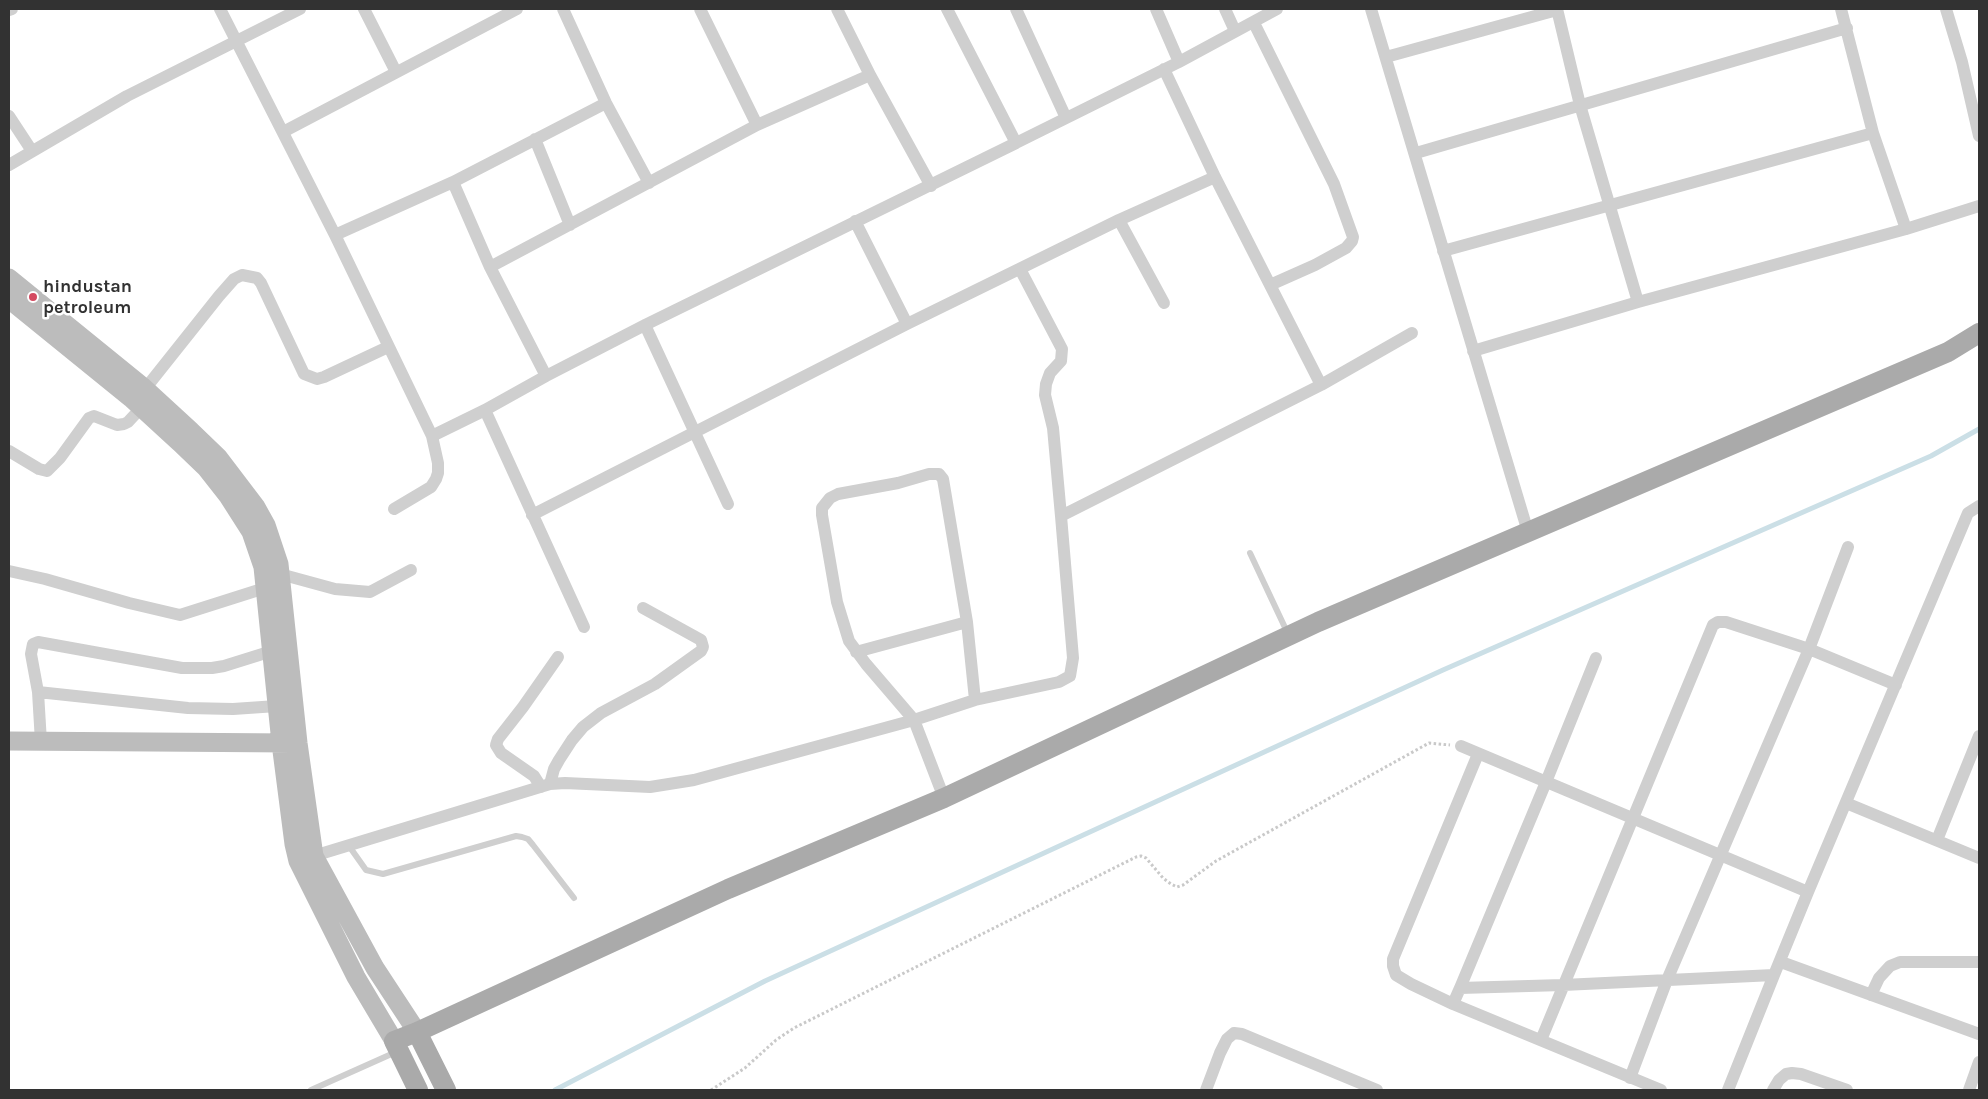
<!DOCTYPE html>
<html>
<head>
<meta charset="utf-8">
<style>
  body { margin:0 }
  #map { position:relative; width:1988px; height:1099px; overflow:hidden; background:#fff; font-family:Karla,sans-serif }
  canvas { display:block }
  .frame { position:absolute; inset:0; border:10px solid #323232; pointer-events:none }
</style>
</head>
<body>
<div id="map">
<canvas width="1988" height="1099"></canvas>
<div class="frame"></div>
</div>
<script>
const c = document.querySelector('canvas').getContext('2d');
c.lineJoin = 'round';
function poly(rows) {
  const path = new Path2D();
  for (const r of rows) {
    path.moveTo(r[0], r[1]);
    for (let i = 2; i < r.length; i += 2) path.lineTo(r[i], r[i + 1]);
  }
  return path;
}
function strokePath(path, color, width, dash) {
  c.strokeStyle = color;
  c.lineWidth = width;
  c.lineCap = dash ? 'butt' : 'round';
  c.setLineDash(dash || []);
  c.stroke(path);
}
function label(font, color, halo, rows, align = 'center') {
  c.font = font + ' Karla,sans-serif';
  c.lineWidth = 5;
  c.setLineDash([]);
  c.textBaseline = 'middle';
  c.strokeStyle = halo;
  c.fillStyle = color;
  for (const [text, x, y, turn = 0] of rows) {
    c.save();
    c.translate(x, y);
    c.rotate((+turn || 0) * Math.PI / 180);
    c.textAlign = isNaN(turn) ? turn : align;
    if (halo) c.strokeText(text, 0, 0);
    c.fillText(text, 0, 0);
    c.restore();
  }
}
const stream = poly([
  [555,1090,765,981,1443,670,1931,456,1979,429]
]);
const path = poly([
  [711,1090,745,1068,776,1040,794,1028,1136,857,1141,856,1146,858,1163,878,1171,884,1177,887,1183,885,1216,861,1429,743,1450,745]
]);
const lane = poly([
  [1250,553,1288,634],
  [349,846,366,870,383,874,516,836,522,837,528,839,533,845,574,898],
  [311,1090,396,1052]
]);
const street = poly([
  [220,9,335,235,432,436,438,463,438,473,436,479,431,487,394,509],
  [364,9,396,72],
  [563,9,606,103,649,183],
  [700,9,757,125,870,75,931,186],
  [837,9,870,75],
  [1016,9,1066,118],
  [1156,9,1179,62],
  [1225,9,1235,31],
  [1371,9,1528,532],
  [1557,9,1580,105,1638,302],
  [1841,9,1873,133,1906,229],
  [1946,9,1962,62,1979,136],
  [9,10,12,9],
  [1254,23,1334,184,1353,237,1352,241,1346,248,1315,265,1270,285],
  [1386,57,1557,10],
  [1164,69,1215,177,1321,385],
  [9,116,32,151],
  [283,132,517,9],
  [535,139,570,225],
  [1016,143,1179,62,1277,9],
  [1416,153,1847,28],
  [9,165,127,96,300,9],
  [453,182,606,103],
  [1119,220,1164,303],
  [855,221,907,324],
  [335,235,453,182,490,267,546,376,645,325,1016,143,947,9],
  [1443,251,1873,133],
  [490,267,757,125],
  [645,325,728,504],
  [1473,351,1638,302,1906,229,1979,206],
  [145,389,219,296,234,279,242,275,257,278,261,283,304,374,317,379,324,377,388,347],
  [485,410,584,627],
  [432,436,485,410,546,376],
  [9,451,39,469,47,471,60,458,89,418,94,416,117,425,124,424,128,422,141,408],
  [532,515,907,324,1119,220,1215,177],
  [1061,516,1321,385,1412,333],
  [9,571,45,579,129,603,180,615,265,588],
  [280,574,335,589,370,592,411,570],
  [856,652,967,622],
  [38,692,188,708,233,709,277,706],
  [41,742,38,692,31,654,33,644,38,642,182,668,212,668,224,666,272,651],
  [1461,746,1808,892],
  [1478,754,1393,959,1393,966,1396,975,1411,984,1453,1004,1661,1090],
  [550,784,554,769,559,760,572,740,583,727,601,713,655,684,701,651,703,647,701,640,643,608],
  [541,787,534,776,501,753,496,745,498,739,523,707,558,657],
  [944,798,914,720,866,664,849,641,837,602,822,515,822,508,830,498,838,494,898,483,929,474,939,474,943,479,967,622,975,700],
  [1846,803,1979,858],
  [1937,840,1979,736],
  [307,858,550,784,565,783,650,787,694,780,914,720,975,700,1059,682,1070,676,1073,658,1061,516,1053,428,1045,395,1046,384,1050,373,1061,361,1062,349,1020,269],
  [1781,962,1979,1034],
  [1460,988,1546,782,1596,658],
  [1871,995,1879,978,1890,966,1900,962,1979,962],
  [1453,1004,1460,988,1563,985,1774,975,1808,892,1968,513,1979,506],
  [1541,1040,1713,625,1718,622,1726,622,1809,649,1896,685],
  [1630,1078,1667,980,1809,649,1848,547],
  [1206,1090,1220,1053,1227,1039,1234,1033,1242,1034,1377,1090],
  [1728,1090,1774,975],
  [1773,1090,1779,1080,1786,1074,1792,1073,1801,1074,1847,1090],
  [1969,1090,1979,1062]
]);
const secondary = poly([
  [9,278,142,386,191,431,218,457,256,507,266,525,279,564,298,743,314,856,375,968,417,1032],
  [9,299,131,398,180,443,206,468,228,496,251,532,263,567,281,743,294,844,298,861,356,977,394,1041],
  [9,741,292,743]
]);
const primary = poly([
  [417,1032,446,1090],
  [418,1090,394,1041,417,1032,728,889,944,798,1318,622,1948,352,1979,333]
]);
const markers = [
  [33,297,5,"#d44960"]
];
const poiNames = [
  ["hindustan",43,287],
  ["petroleum",43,308]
];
strokePath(stream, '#cbdfe6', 5);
strokePath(path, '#c9c9c9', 3, [2.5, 2.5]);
strokePath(lane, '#cfcfcf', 6);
strokePath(street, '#cfcfcf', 12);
strokePath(secondary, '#bcbcbc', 19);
strokePath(primary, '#aaa', 20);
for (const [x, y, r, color] of markers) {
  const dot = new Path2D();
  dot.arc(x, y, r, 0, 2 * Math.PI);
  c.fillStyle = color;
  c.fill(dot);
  strokePath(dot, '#fff', 2);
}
label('bold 18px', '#323232', '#fff', poiNames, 'left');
</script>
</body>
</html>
